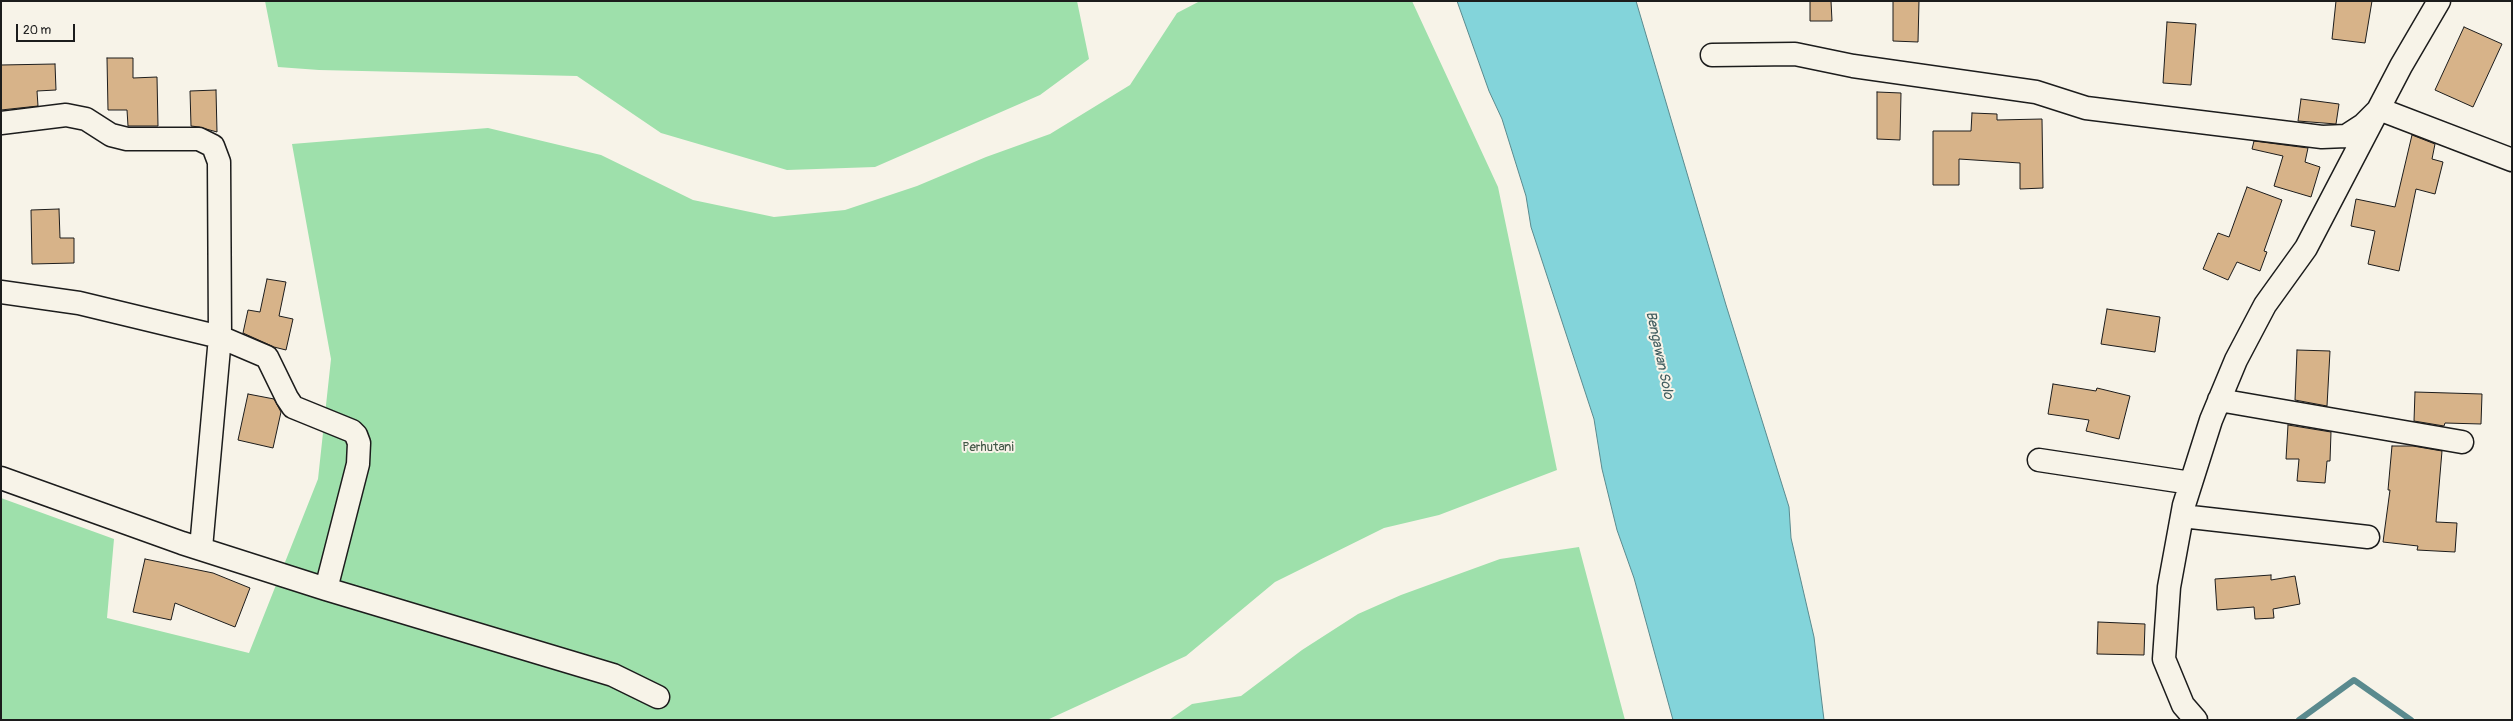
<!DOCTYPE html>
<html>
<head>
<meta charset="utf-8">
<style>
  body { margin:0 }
  #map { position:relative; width:2513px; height:721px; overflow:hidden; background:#f7f3e8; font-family:Pangolin,sans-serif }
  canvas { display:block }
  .frame { position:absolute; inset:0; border:2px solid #1c1c1c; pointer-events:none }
  .scale { position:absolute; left:16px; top:24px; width:59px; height:18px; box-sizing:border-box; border:2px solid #1c1c1c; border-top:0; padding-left:5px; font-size:12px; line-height:14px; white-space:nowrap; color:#1c1c1c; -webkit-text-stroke:3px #f7f3e8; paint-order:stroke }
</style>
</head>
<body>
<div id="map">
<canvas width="2513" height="721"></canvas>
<div class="frame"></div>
<div class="scale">20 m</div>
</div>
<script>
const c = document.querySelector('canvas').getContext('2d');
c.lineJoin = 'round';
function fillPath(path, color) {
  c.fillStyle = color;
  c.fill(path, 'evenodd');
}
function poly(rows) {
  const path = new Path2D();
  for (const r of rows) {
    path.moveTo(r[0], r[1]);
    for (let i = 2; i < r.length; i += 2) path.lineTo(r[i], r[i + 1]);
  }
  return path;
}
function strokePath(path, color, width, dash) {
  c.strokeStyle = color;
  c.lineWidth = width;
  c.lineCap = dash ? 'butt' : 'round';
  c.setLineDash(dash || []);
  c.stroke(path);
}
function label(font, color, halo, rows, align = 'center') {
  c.font = font + ' Pangolin,sans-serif';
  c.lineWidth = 4;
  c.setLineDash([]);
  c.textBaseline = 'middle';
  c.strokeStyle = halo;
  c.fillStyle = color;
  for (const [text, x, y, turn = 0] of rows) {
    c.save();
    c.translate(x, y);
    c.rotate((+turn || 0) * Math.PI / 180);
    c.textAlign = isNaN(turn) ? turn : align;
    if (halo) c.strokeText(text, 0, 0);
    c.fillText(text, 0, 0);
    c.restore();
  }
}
const green = poly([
  [265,1,1077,1,1089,59,1040,95,875,167,787,170,661,133,577,76,319,70,278,67],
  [1200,1,1412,1,1498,187,1557,470,1439,515,1384,528,1275,582,1186,656,1047,720,1,720,1,498,114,539,107,618,249,653,318,479,331,359,292,144,488,128,601,155,693,200,774,217,845,210,917,186,986,157,1050,134,1130,85,1177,13],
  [1579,547,1625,720,1169,720,1192,704,1241,696,1302,650,1358,614,1401,595,1500,559]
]);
const water = poly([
  [1457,1,1636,1,1726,305,1789,507,1791,538,1814,637,1824,720,1673,720,1634,578,1617,530,1602,469,1594,419,1531,227,1526,196,1502,119,1489,91,1457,1]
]);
const stream = poly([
  [2299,720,2354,680,2411,720]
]);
const building = poly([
  [1810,1,1831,1,1832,21,1810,21,1810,1],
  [1893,1,1919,1,1918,42,1893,41,1893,1],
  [2336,1,2372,1,2365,43,2332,39,2336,1],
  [2167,22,2196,24,2191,85,2163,83,2167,22],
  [2464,27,2502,44,2473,107,2435,90,2464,27],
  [107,58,133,58,133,78,157,77,158,126,128,126,127,110,108,110,107,58],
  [55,64,56,90,37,91,38,106,1,110,1,65,55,64],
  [216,90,217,132,199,127,191,126,190,91,216,90],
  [1877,92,1901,93,1900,140,1877,139,1877,92],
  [2301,99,2339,104,2336,124,2298,121,2301,99],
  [1972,113,1997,114,1997,120,2042,119,2043,188,2020,189,2020,163,1959,159,1959,185,1933,185,1933,131,1971,131,1972,113],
  [2412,135,2435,144,2432,159,2443,162,2435,194,2416,189,2399,271,2368,264,2375,231,2351,226,2356,199,2395,207,2412,135],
  [2254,141,2308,148,2305,162,2320,167,2311,197,2274,186,2283,156,2252,149,2254,141],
  [2247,187,2282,200,2264,251,2267,252,2260,271,2237,262,2228,280,2203,269,2218,233,2229,237,2247,187],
  [59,209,60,238,74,238,74,263,32,264,31,210,59,209],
  [267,279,286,282,279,316,293,319,286,350,274,347,243,333,248,310,260,312,267,279],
  [2107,309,2160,317,2155,352,2101,344,2107,309],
  [2297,350,2330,351,2327,406,2295,400,2297,350],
  [2053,384,2096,391,2097,388,2130,396,2119,439,2086,431,2089,420,2048,414,2053,384],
  [2415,392,2482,394,2481,424,2445,423,2444,426,2414,421,2415,392],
  [248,394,274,399,281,412,273,448,238,440,248,394],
  [2288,425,2331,432,2330,461,2327,461,2325,483,2297,481,2299,459,2286,459,2288,425],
  [2392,446,2413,446,2442,451,2436,522,2457,523,2455,552,2417,550,2418,546,2383,542,2390,490,2388,490,2392,446],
  [145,559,213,573,250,588,235,627,175,603,171,620,133,612,145,559],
  [2271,575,2271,580,2295,576,2300,604,2273,609,2274,618,2255,619,2254,607,2217,610,2215,579,2271,575],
  [2098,622,2145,624,2144,655,2097,654,2098,622]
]);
const minor = poly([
  [1712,55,1795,54,1853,66,2036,92,2086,108,2322,137,2346,136,2363,125,2379,109,2512,160],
  [1,123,66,115,86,119,111,135,127,139,199,139,213,146,219,162,220,337,201,548],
  [1,292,79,303,220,337,267,357,287,398,293,407,352,431,356,435,359,443,358,464,326,589],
  [2219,400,2462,442],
  [2039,460,2191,483],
  [1,478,182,543,326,589,613,675,658,697],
  [2182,516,2368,537],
  [2196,720,2183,705,2164,659,2169,587,2184,505,2211,420,2236,360,2265,305,2306,248,2401,66,2439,1]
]);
const parkNames = [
  ["Perhutani",988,448]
];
const waterNames = [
  ["Bengawan Solo",1659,355,78]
];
fillPath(green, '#9ee0ab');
fillPath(water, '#83d4da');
strokePath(water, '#5a8a8e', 1);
strokePath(stream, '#5a8a8e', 6);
fillPath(building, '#d7b389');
strokePath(building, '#1c1c1c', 1);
strokePath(minor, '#1c1c1c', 25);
strokePath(minor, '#f7f3e8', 22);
label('13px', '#435747', '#f7f3e8', parkNames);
label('italic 14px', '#405c5e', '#f7f3e8', waterNames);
</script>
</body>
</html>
